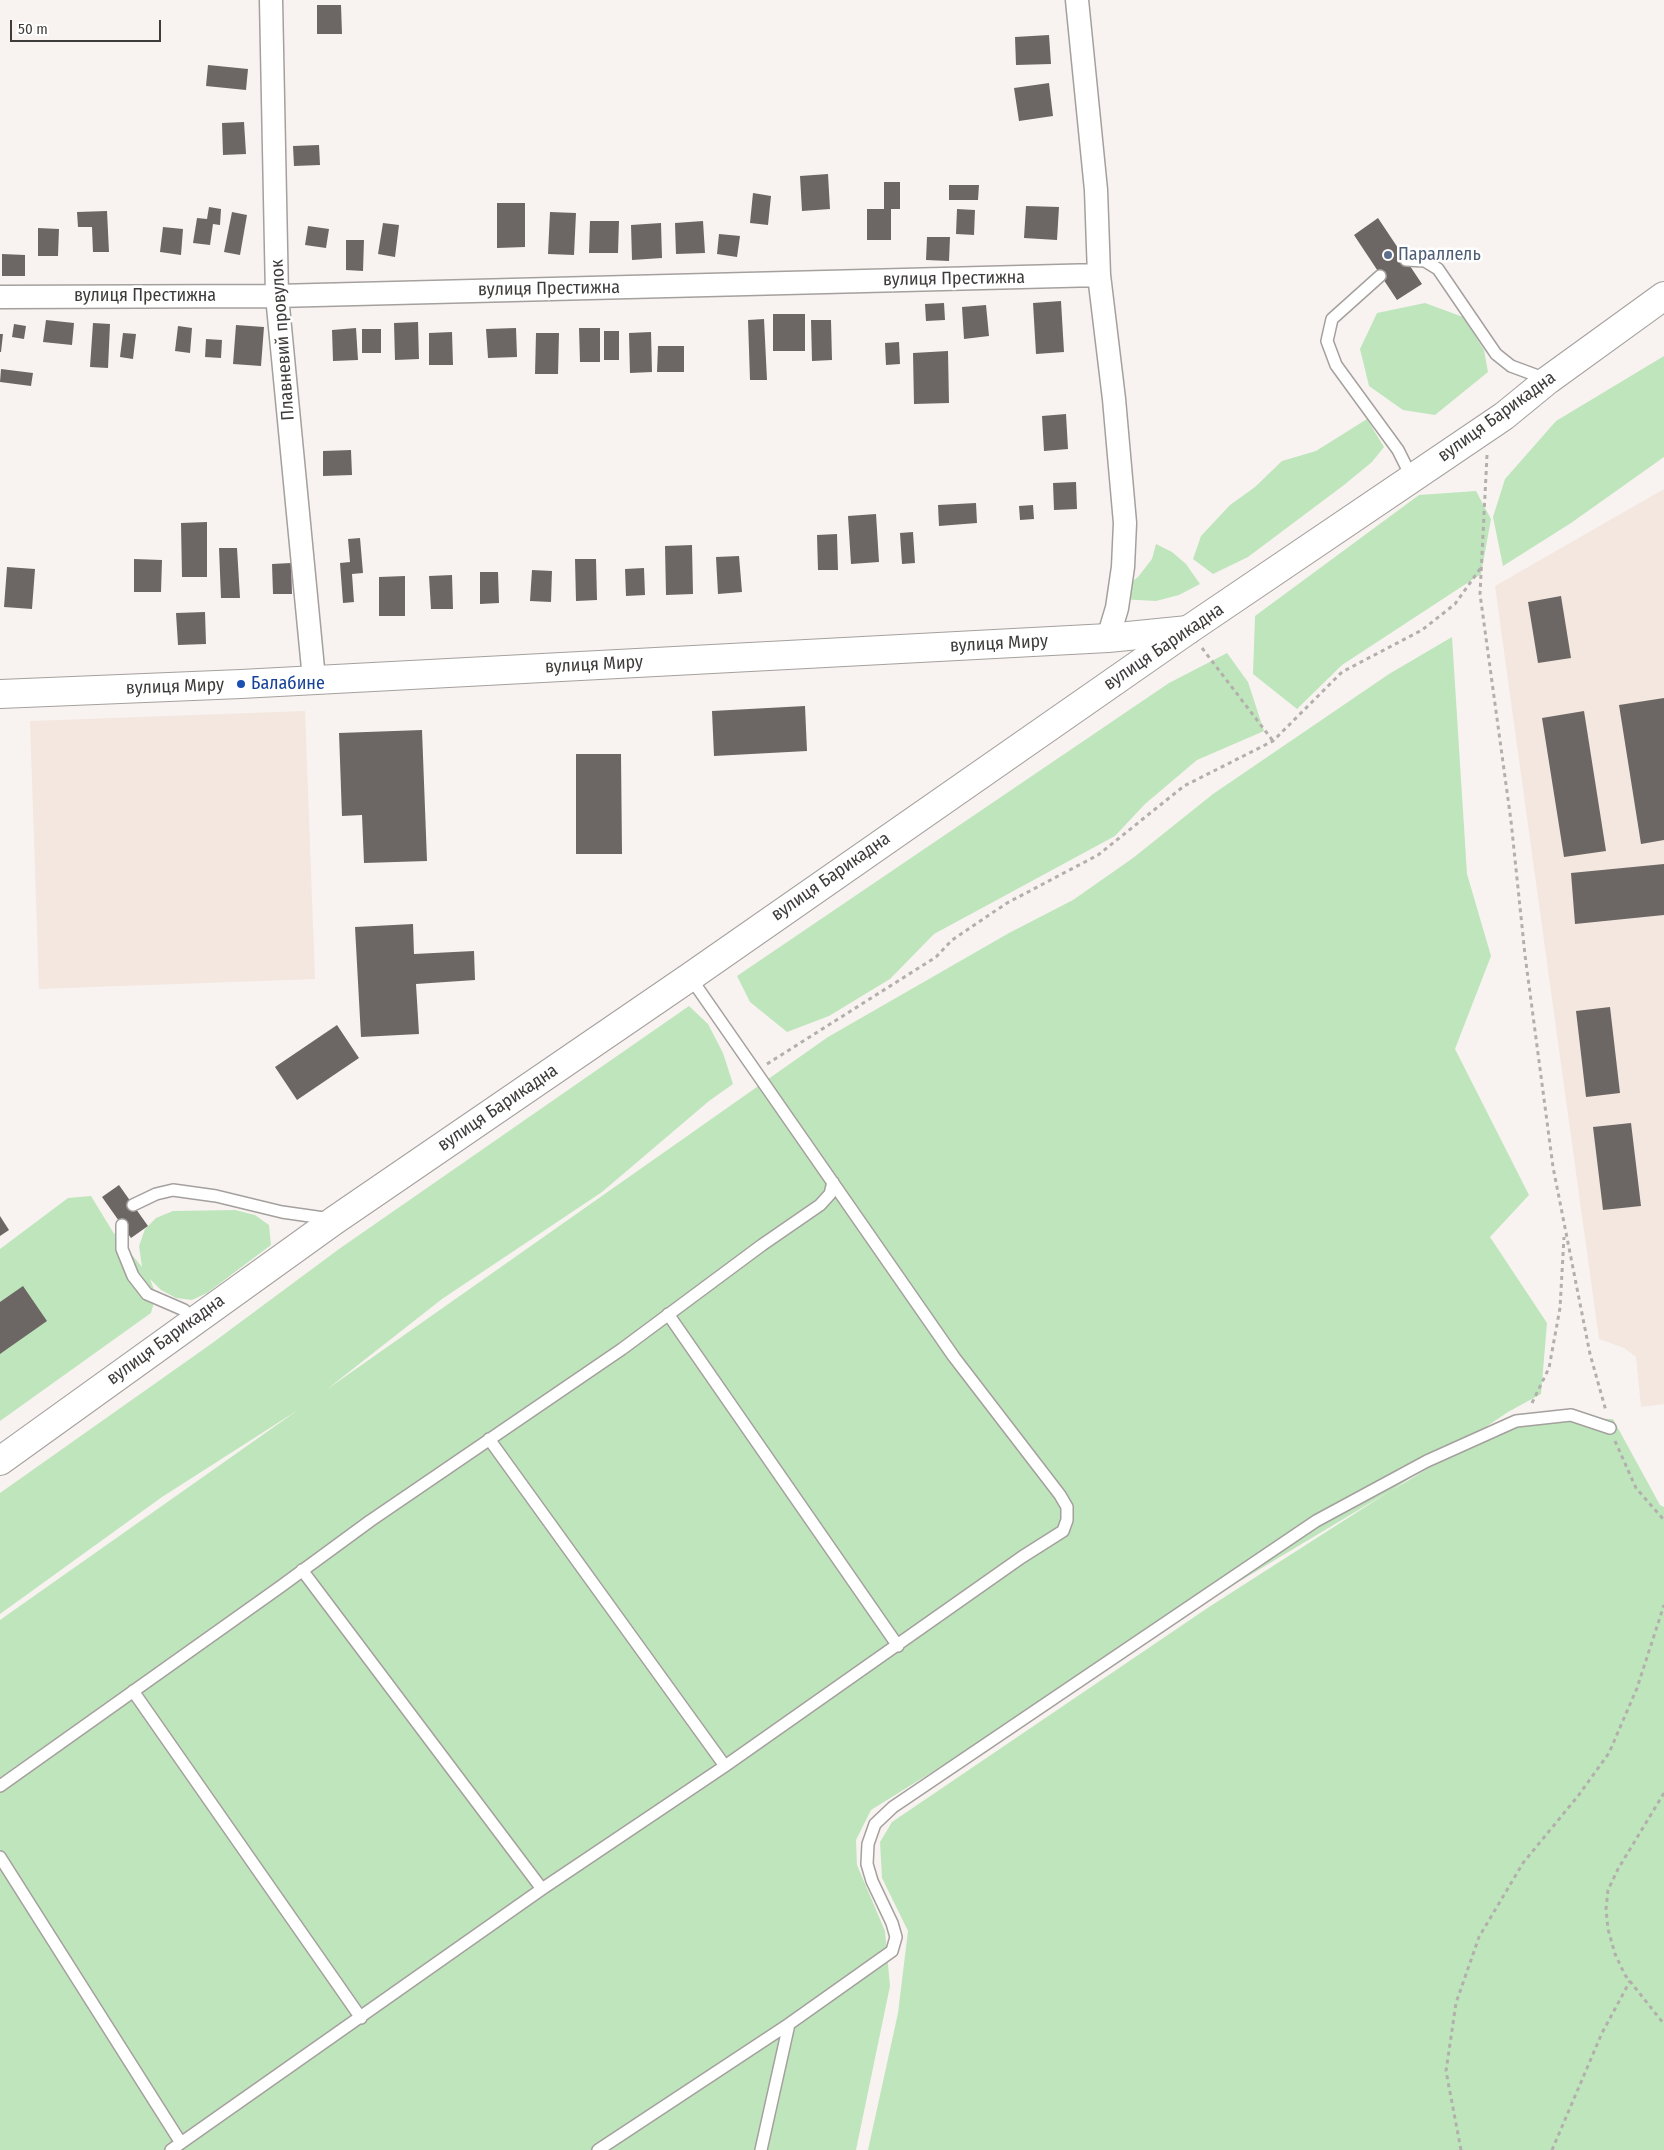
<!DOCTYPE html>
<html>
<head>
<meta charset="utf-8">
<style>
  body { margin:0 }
  #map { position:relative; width:1664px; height:2150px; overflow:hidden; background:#f8f3f0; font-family:"Fira Sans Condensed",sans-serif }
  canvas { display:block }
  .scale { position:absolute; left:10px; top:20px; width:151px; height:22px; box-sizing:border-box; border:2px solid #3e3c3b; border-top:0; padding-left:6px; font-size:15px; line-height:18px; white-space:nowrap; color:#3e3c3b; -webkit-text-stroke:4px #fff; paint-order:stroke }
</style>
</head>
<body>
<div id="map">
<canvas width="1664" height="2150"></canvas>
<div class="scale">50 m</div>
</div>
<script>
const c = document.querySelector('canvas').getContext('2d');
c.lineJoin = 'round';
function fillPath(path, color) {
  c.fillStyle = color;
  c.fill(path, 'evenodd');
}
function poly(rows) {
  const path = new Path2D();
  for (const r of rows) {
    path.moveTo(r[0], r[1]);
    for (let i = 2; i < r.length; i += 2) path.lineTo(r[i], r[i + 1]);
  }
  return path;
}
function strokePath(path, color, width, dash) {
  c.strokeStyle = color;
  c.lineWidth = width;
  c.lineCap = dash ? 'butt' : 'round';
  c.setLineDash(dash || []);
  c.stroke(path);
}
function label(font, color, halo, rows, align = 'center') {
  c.font = font + ' "Fira Sans Condensed",sans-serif';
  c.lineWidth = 5;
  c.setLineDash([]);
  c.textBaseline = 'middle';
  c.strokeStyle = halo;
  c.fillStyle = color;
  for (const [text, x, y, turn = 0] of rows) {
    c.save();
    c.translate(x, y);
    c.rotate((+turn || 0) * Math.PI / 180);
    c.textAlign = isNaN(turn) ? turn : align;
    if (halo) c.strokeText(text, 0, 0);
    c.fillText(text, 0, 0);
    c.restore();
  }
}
const built = poly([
  [1664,489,1664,1404,1641,1407,1636,1357,1624,1348,1599,1339,1495,586],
  [305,711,315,979,39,989,30,721]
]);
const green = poly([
  [1425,303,1463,317,1484,350,1488,372,1435,415,1403,410,1369,386,1360,349,1377,313],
  [1664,356,1664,457,1571,523,1503,566,1493,517,1505,479,1556,421],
  [1367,419,1384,447,1372,462,1344,485,1248,557,1213,574,1193,559,1201,536,1230,505,1255,487,1282,461,1316,451],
  [1476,491,1491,519,1481,574,1342,665,1297,709,1253,674,1255,616,1419,495],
  [1156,544,1172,552,1186,564,1200,584,1179,595,1156,601,1119,599,1120,591,1138,577,1152,559],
  [1452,637,1467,874,1491,956,1455,1049,1529,1195,1490,1237,1547,1323,1541,1394,1508,1412,1391,1491,1512,1417,1613,1419,1660,1505,1664,1507,1664,2150,868,2150,898,2013,908,1931,882,1878,880,1842,892,1822,1209,1607,1390,1491,1215,1596,871,1810,856,1840,857,1865,885,1931,890,1986,856,2150,0,2150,0,1620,298,1410,162,1497,0,1614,0,1493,211,1344,339,1249,689,1006,708,1024,723,1053,733,1084,709,1101,602,1192,442,1299,326,1390,828,1037,1009,933,1073,900,1133,858,1213,794,1389,674],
  [1227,653,1248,682,1264,731,1197,760,1145,804,1115,836,934,934,890,979,829,1016,787,1032,750,1002,737,976,1169,683],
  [91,1196,113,1232,142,1267,139,1246,145,1229,156,1218,173,1211,235,1210,255,1215,269,1225,271,1245,207,1293,192,1300,176,1298,161,1290,150,1279,156,1295,151,1313,0,1421,0,1249,68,1198]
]);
const building = poly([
  [317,5,341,5,342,34,317,34],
  [1049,35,1051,64,1016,65,1015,37],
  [208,65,248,69,246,90,206,86],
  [1049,83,1053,116,1019,121,1014,88],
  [244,122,246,154,223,155,222,123],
  [319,145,320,165,294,166,293,146],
  [828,174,830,209,802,211,800,176],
  [884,182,900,182,900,209,891,209,891,240,867,240,867,209,884,209],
  [949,185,979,185,978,200,949,200],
  [753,193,771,196,768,225,750,223],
  [497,203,525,203,525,247,497,248],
  [1026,206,1059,207,1057,240,1024,238],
  [209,207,221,209,220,225,213,224,210,245,193,243,197,218,207,219],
  [957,209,975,210,974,235,956,234],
  [107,211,109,252,93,252,92,227,78,227,77,212],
  [232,212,247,215,240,255,224,252],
  [550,212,576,213,574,255,548,254],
  [1378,218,1422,284,1397,300,1354,235],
  [590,221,619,221,618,253,589,253],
  [703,221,705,253,676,254,675,223],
  [383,223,399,225,395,257,378,254],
  [661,223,662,258,632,260,631,225],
  [308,226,329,229,326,248,305,245],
  [163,227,183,229,181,255,160,252],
  [38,228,59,229,58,256,38,256],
  [719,234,740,236,737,257,717,254],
  [927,237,950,237,949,261,926,260],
  [346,240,364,240,363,271,346,270],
  [2,254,25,255,25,276,2,276],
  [1061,301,1064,352,1036,354,1033,303],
  [944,303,945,320,926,321,925,304],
  [986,305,989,336,964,339,962,307],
  [773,314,805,314,805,351,773,351],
  [764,319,767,380,750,380,748,320],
  [46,320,74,323,72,345,43,342],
  [811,320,831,320,832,360,812,361],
  [418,322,419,359,395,360,394,323],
  [93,323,110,324,108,368,90,367],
  [14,324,26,326,24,339,12,337],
  [236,325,264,327,261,366,233,364],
  [178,326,192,328,190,353,175,351],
  [356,328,358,360,333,361,332,330],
  [516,328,517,357,488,358,486,329],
  [579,328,600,328,600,362,580,362],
  [362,329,381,329,381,353,362,353],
  [604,331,619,331,619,360,604,360],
  [452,332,453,365,429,365,429,333],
  [651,332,652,372,630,373,629,333],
  [123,333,136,334,133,359,120,357],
  [536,333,559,333,558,374,535,374],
  [0,334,3,334,1,352,0,352],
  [206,339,222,340,221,358,205,357],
  [899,342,900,364,886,365,885,343],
  [658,346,684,346,684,372,657,372],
  [948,351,949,403,914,404,913,353],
  [1,369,33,373,31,386,0,382],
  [1066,414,1068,449,1044,451,1042,416],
  [351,450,352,475,323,476,323,451],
  [1076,482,1077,509,1054,510,1053,483],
  [976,503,977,523,939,526,938,505],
  [1033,505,1034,519,1020,520,1019,506],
  [876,514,879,562,851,564,848,516],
  [207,522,207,577,182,577,181,523],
  [913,532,915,563,902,564,900,533],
  [837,534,838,570,818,570,817,535],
  [360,538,363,573,352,574,354,602,343,603,340,563,350,562,348,539],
  [692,545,693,594,666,595,665,546],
  [219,548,237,548,240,598,221,598],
  [739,556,742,592,718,594,716,557],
  [134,559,162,560,161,592,134,592],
  [575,559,596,559,597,600,576,601],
  [291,563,292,594,273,594,272,564],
  [7,567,35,569,32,609,4,607],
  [644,568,645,595,626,596,625,569],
  [532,570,552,571,551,602,530,601],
  [480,572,498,572,499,603,480,604],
  [452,575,453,609,431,609,429,576],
  [405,576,405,616,379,616,379,577],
  [1561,596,1571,658,1538,663,1528,602],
  [205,612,206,644,178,645,176,613],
  [1664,698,1664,840,1641,844,1619,705],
  [805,706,807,751,714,756,712,711],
  [1584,711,1606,851,1564,857,1542,718],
  [422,730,427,861,364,863,362,815,342,816,339,733],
  [576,754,621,754,622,854,576,854],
  [1664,864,1664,915,1575,924,1571,873],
  [413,924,414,954,474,951,475,980,416,984,419,1034,361,1037,355,927],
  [1610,1007,1620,1093,1586,1097,1576,1011],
  [337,1025,359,1058,297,1100,275,1067],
  [1631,1123,1641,1206,1603,1210,1593,1127],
  [119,1185,148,1226,131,1238,102,1197],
  [0,1216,9,1230,0,1236],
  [23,1286,47,1321,0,1354,0,1302]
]);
const path = poly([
  [1487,455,1480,594,1511,821,1525,955,1553,1167,1590,1354,1606,1411],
  [1202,648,1273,741],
  [767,1064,936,957,952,940,1007,903,1098,855,1184,786,1273,741,1342,672,1422,630,1455,604,1482,566],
  [1532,1403,1549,1368,1560,1308,1564,1237],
  [1615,1441,1636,1488,1664,1520],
  [1664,1793,1618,1869,1608,1890,1606,1909,1608,1929,1615,1954,1625,1975,1664,2024],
  [1461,2150,1446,2071,1456,2003,1479,1937,1523,1863,1578,1796,1609,1753,1637,1688,1664,1605],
  [1552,2150,1602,2033,1630,1981]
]);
const lane = poly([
  [1406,260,1425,261,1438,269,1496,354,1511,366,1546,379],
  [1380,276,1332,319,1327,341,1336,365,1398,450,1412,478],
  [133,1205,156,1194,173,1190,216,1196,282,1212,331,1219],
  [122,1225,122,1249,133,1276,147,1294,184,1310,194,1320],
  [668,1314,898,1646],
  [489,1439,725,1766],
  [302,1570,542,1889],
  [133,1691,361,2018],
  [0,1786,280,1587,370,1521,622,1349,762,1245,820,1205,830,1194,833,1182],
  [0,1857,181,2143],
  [171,2150,542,1889,725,1766,1022,1557,1063,1531,1067,1520,1067,1507,1060,1495,954,1357,690,977],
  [598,2150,789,2024,892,1951,896,1937,892,1923,872,1881,867,1864,868,1844,875,1824,893,1807,1316,1521,1427,1461,1516,1421,1571,1415,1610,1428],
  [761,2150,789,2024]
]);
const street = poly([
  [271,0,277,296,314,679],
  [1077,0,1096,190,1099,275,1114,399,1125,523,1123,567,1117,608,1108,638],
  [0,297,277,296,1099,275]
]);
const secondary = poly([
  [0,694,241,684,1108,638,1188,630]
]);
const primary = poly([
  [0,1461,335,1220,690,977,1188,630,1504,416,1548,380,1664,296]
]);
const markers = [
  [1388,255,5,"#5c6f8a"],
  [241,684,5,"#1a4fb4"]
];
const serviceNames = [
  ["Параллель",1398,255]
];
const streetNames = [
  ["вулиця Престижна",954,279,-1],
  ["вулиця Престижна",549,289,-1],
  ["вулиця Престижна",145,296],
  ["Плавневий провулок",283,340,-94],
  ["вулиця Барикадна",1497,417,-36],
  ["вулиця Миру",999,644,-3],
  ["вулиця Барикадна",1164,647,-34],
  ["вулиця Миру",594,665,-3],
  ["вулиця Миру",175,687,-2],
  ["вулиця Барикадна",831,877,-35],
  ["вулиця Барикадна",498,1108,-34],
  ["вулиця Барикадна",166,1340,-36]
];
const transitNames = [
  ["Балабине",251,684]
];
fillPath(built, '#f3e7df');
fillPath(green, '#bfe5bc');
fillPath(building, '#6c6765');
strokePath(lane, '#a4a09d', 14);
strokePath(street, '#a4a09d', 25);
strokePath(secondary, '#a4a09d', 30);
strokePath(primary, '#a4a09d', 30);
strokePath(path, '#b3afac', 3, [4, 4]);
strokePath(lane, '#fff', 11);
strokePath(street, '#fff', 22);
strokePath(secondary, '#fff', 28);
strokePath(primary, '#fff', 28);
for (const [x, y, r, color] of markers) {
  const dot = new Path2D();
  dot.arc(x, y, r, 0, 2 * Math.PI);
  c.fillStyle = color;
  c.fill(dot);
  strokePath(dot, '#fff', 2);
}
label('18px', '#4e5e75', '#fff', serviceNames, 'left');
label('18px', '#3e3c3b', '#fff', streetNames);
label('18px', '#164399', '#fff', transitNames, 'left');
</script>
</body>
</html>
